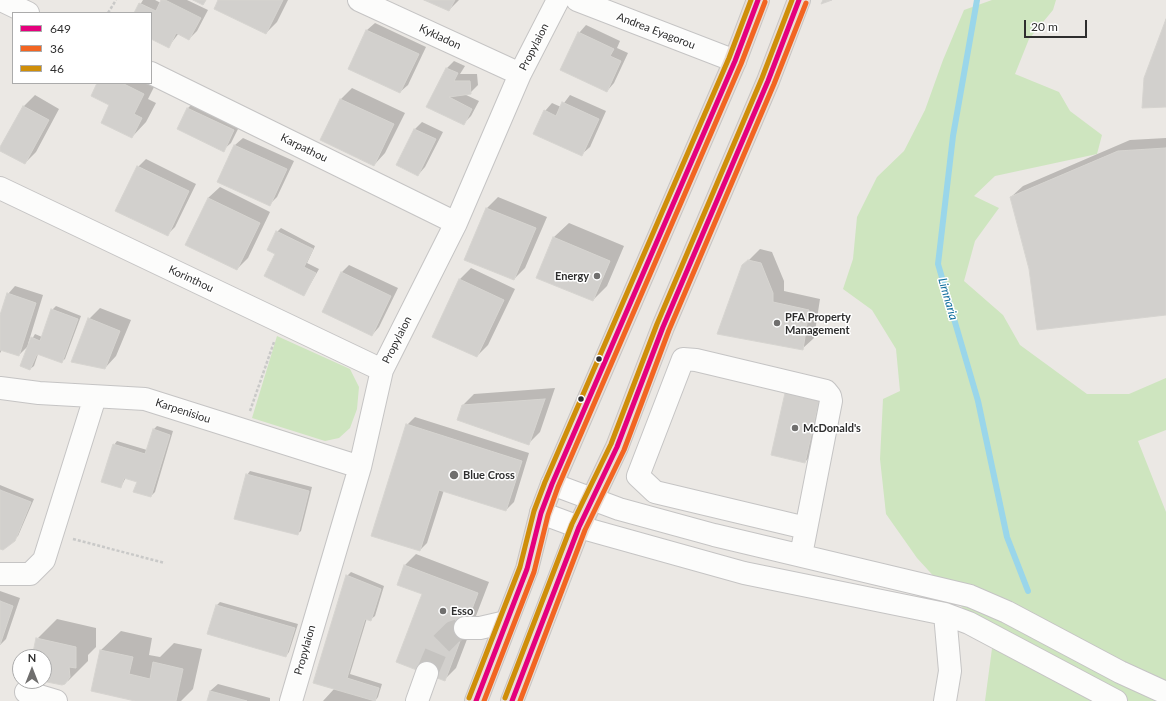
<!DOCTYPE html>
<html>
<head>
<meta charset="utf-8">
<style>
  body { margin:0 }
  #map { position:relative; width:1166px; height:701px; overflow:hidden; background:#ebe8e4; font-family:Lato,sans-serif }
  canvas { display:block }
  .legend { position:absolute; left:12px; top:12px; width:140px; height:72px; box-sizing:border-box; background:#fff; border:1px solid #ababab; margin:0; padding:5px 7px; list-style:none; font-size:12px; color:#2e2e2e }
  .legend li { display:flex; align-items:center; gap:8px; height:20px }
  .legend b { width:20px; border:1px solid #ababab }
  .north { position:absolute; left:12px; top:649px; width:40px; height:40px; box-sizing:border-box; background:#fff; border:1px solid #ababab; border-radius:50%; rotate:0deg; font-size:11px; font-weight:700; line-height:16px; text-align:center; color:#2e2e2e }
  .north::after { content:''; display:block; margin:auto; width:14px; height:18px; background:#706f6e; clip-path:polygon(50% 0,100% 100%,50% 72%,0 100%) }
  .scale { position:absolute; left:1024px; top:20px; width:63px; height:18px; box-sizing:border-box; border:2px solid #2e2e2e; border-top:0; padding-left:5px; font-size:12px; line-height:14px; white-space:nowrap; color:#2e2e2e; -webkit-text-stroke:3px #fff; paint-order:stroke }
</style>
</head>
<body>
<div id="map">
<canvas width="1166" height="701"></canvas>
<ul class="legend">
<li><b style="height:5px;background:#e5007d"></b>649</li>
<li><b style="height:5px;background:#f26522"></b>36</li>
<li><b style="height:5px;background:#cf8e09"></b>46</li>
</ul>
<div class="north">N</div>
<div class="scale">20 m</div>
</div>
<script>
const c = document.querySelector('canvas').getContext('2d');
c.lineJoin = 'round';
function fillPath(path, color) {
  c.fillStyle = color;
  c.fill(path, 'evenodd');
}
function poly(rows) {
  const path = new Path2D();
  for (const r of rows) {
    path.moveTo(r[0], r[1]);
    for (let i = 2; i < r.length; i += 2) path.lineTo(r[i], r[i + 1]);
  }
  return path;
}
function strokePath(path, color, width, dash) {
  c.strokeStyle = color;
  c.lineWidth = width;
  c.lineCap = dash ? 'butt' : 'round';
  c.setLineDash(dash || []);
  c.stroke(path);
}
function label(font, color, halo, rows, align = 'center') {
  c.font = font + ' Lato,sans-serif';
  c.lineWidth = 3;
  c.setLineDash([]);
  c.textBaseline = 'middle';
  c.strokeStyle = halo;
  c.fillStyle = color;
  for (const [text, x, y, turn = 0] of rows) {
    c.save();
    c.translate(x, y);
    c.rotate((+turn || 0) * Math.PI / 180);
    c.textAlign = isNaN(turn) ? turn : align;
    if (halo) c.strokeText(text, 0, 0);
    c.fillText(text, 0, 0);
    c.restore();
  }
}
const green = poly([
  [992,0,1056,0,1053,10,1029,39,1015,74,1059,92,1070,111,1102,135,1097,154,995,176,974,196,999,208,975,241,964,281,1003,315,1020,345,1087,394,1129,394,1166,378,1166,430,1138,441,1166,512,1166,701,985,701,993,641,917,558,886,514,880,459,883,399,900,391,896,349,872,310,843,289,853,259,857,217,877,177,904,151,925,110,943,60,964,10],
  [277,336,350,369,359,387,357,409,350,428,339,438,325,441,252,418]
]);
const shadow = poly([
  [143,0,155,0,161,3,162,0,187,0,208,10,197,31,189,39,179,33,169,46,151,38,151,13,135,13],
  [219,0,288,0,277,22,266,33],
  [427,0,459,0,449,10],
  [375,23,426,47,408,85,400,92,349,68,367,30],
  [586,25,620,41,617,48,628,53,614,83,607,91,579,33],
  [454,61,465,66,460,74,477,74,478,85,470,93,464,94,479,101,471,116,464,123,428,106,447,68],
  [158,79,148,99,156,103,146,122,132,137,98,83,151,83],
  [352,88,405,113,385,153,374,165,321,140,341,99],
  [35,95,59,109,36,152,25,163,0,149,24,106],
  [570,95,606,111,590,147,582,154,545,111,552,103,561,107],
  [195,101,241,123,231,143,223,150,178,129,188,108],
  [422,122,443,132,425,167,418,175,397,165,415,129],
  [243,138,294,161,277,197,269,205,218,181,235,145],
  [1166,138,1166,314,1030,269,1011,197,1023,186,1130,140],
  [146,159,196,184,175,227,167,235,138,167],
  [220,187,270,212,248,258,237,269,208,198],
  [498,197,547,217,525,268,514,279,466,259,487,208],
  [569,223,624,246,607,286,593,300,554,237],
  [281,228,315,246,307,263,319,269,304,295,276,254,277,232],
  [760,249,772,252,784,281,784,291,820,299,814,338,802,349,743,266],
  [349,265,398,288,379,327,372,335,323,312,342,272],
  [471,268,515,289,488,345,477,356,459,280],
  [15,286,43,295,28,344,29,344,35,334,42,337,52,310,56,306,81,316,65,359,61,362,38,354,34,366,30,369,29,345,19,355,2,350,0,353,0,318,8,294],
  [100,308,131,320,116,356,105,368,89,319],
  [797,382,830,390,816,450,805,462,786,394],
  [555,388,540,432,529,443,463,405,474,394],
  [415,417,529,453,514,502,506,510,444,490,427,543,420,550,407,425],
  [157,426,173,431,155,492,151,496,138,481,126,477,121,487,114,445,117,441,147,450,154,429],
  [250,471,312,487,301,531,297,534,247,475],
  [0,485,34,499,18,536,0,548],
  [416,554,489,582,456,668,445,679,423,594,398,584,405,565],
  [351,572,384,586,375,616,371,619,367,618,350,674,382,684,378,697,375,701,323,701,334,689,347,576],
  [0,591,20,598,6,639,0,645],
  [220,602,298,624,289,652,286,656,209,634,217,605],
  [57,619,96,628,96,647,88,655,88,661,68,681,61,684,44,670,44,657,34,657,37,639],
  [121,631,152,638,149,655,160,657,174,643,202,649,193,689,181,701,139,701,101,650],
  [218,684,270,698,270,701,208,701,210,691]
]);
const stream = poly([
  [977,0,953,136,938,264,978,401,1007,537,1028,591]
]);
const building = poly([
  [161,0,165,0,201,18,189,40,176,33,169,48,151,39,151,13,134,13,139,3,156,11,161,0],
  [193,0,206,0,203,5,193,0],
  [218,0,283,0,266,34,214,9,218,0],
  [424,0,455,0,449,11,424,0],
  [823,0,832,0,821,4,823,0],
  [1166,19,1166,107,1142,108,1144,78,1166,19],
  [366,30,419,54,400,93,348,69,366,30],
  [578,32,614,49,610,56,621,61,607,92,560,70,578,32],
  [446,68,458,73,454,81,470,81,471,94,449,97,472,109,464,125,426,107,446,68],
  [97,83,122,83,144,94,134,114,142,118,132,138,101,123,109,105,91,96,97,83],
  [340,99,394,124,374,166,320,140,340,99],
  [562,102,599,119,582,156,533,134,544,110,556,116,562,102],
  [23,106,49,120,25,164,0,151,0,147,23,106],
  [187,108,234,130,224,152,177,129,187,108],
  [414,129,436,139,418,176,396,165,414,129],
  [234,145,287,169,270,206,217,182,234,145],
  [1166,148,1166,315,1037,330,1029,269,1010,197,1118,151,1166,148],
  [137,166,189,191,168,236,115,211,137,166],
  [208,198,260,223,237,270,185,245,208,198],
  [486,208,536,228,514,280,464,260,486,208],
  [276,231,313,249,304,267,316,273,304,296,264,276,275,254,267,250,276,231],
  [553,237,610,261,593,301,536,278,553,237],
  [748,260,761,263,773,293,773,302,809,310,803,350,717,334,742,265,748,260],
  [341,272,391,296,372,336,322,312,341,272],
  [459,279,504,300,477,357,432,337,459,279],
  [7,293,36,303,19,356,0,350,0,315,7,293],
  [51,309,78,319,62,363,37,354,30,370,20,366,31,337,40,341,51,309],
  [88,318,120,331,105,369,71,362,88,318],
  [785,393,819,401,805,463,771,455,785,393],
  [545,399,529,445,457,420,462,405,545,399],
  [406,424,522,461,506,511,439,490,420,551,371,536,406,424],
  [153,429,170,435,151,497,133,492,137,482,124,478,121,488,101,482,113,444,145,454,153,429],
  [246,474,309,491,298,535,234,519,246,474],
  [0,490,31,502,15,541,3,550,0,549,0,490],
  [404,565,478,593,445,681,396,662,422,594,397,585,404,565],
  [346,575,381,589,371,621,365,619,347,678,379,688,375,701,313,683,346,575],
  [0,601,13,606,0,645,0,601],
  [216,605,295,628,286,657,207,634,216,605],
  [36,638,76,647,76,668,69,667,70,677,65,684,62,685,47,682,44,671,44,657,32,657,36,638],
  [100,650,133,657,129,674,150,679,153,662,183,669,176,701,135,701,91,691,100,650],
  [210,691,247,701,207,701,210,691]
]);
const minorTunnel = poly([
  [427,673,438,647,453,632,465,628]
]);
const path = poly([
  [108,13,116,0],
  [250,411,274,342],
  [73,539,165,563]
]);
const minor = poly([
  [1,0,28,13],
  [359,0,520,74],
  [577,0,735,61],
  [151,73,456,223],
  [0,188,382,370],
  [0,388,39,393,145,399,360,467],
  [552,484,619,509,714,535,970,596,1007,612,1120,672,1166,693],
  [541,513,579,527,744,573,945,614,969,623,1116,701],
  [801,555,831,401,830,396,826,391,696,360,683,359,638,476,655,492,806,528],
  [0,574,30,574,44,560,95,397],
  [465,628,480,628,506,622],
  [26,692,56,701],
  [291,701,360,467,382,370,456,223,520,74,558,0],
  [417,701,427,673],
  [945,701,950,671,945,614]
]);
const highway = poly([
  [476,701,527,569,541,513,552,484,735,61,758,0],
  [512,701,579,527,617,447,663,327,768,81,799,0]
]);
const bus1 = poly([
  [476,701,527,569,541,513,552,484,735,61,758,0],
  [512,701,579,527,617,447,663,327,768,81,799,0]
]);
const bus2 = poly([
  [484,701,534,572,548,515,558,487,741,64,765,2],
  [520,701,585,530,624,450,669,330,774,84,806,3]
]);
const bus3 = poly([
  [469,698,520,567,534,511,545,482,729,58,751,0],
  [505,698,572,524,611,444,657,324,762,78,792,0]
]);
const markers = [
  [597,276,4,"#706f6e"],
  [777,323,4,"#706f6e"],
  [599,359,3.5,"#2e2e2e"],
  [581,399,3.5,"#2e2e2e"],
  [795,428,4,"#706f6e"],
  [454,475,5,"#706f6e"],
  [443,611,4,"#706f6e"]
];
const streetNames = [
  ["Andrea Eyagorou",656,31,21],
  ["Kykladon",440,37,25],
  ["Propylaion",534,47,-63],
  ["Karpathou",304,148,26],
  ["Korinthou",191,279,25],
  ["Propylaion",397,340,-63],
  ["Karpenisiou",183,411,18],
  ["Propylaion",305,650,-74]
];
const poiNames = [
  ["Energy",589,276,"right"],
  ["PFA Property",785,317],
  ["Management",785,330],
  ["McDonald's",803,428],
  ["Blue Cross",463,475],
  ["Esso",451,611]
];
const waterNames = [
  ["Limnaria",948,299,74]
];
fillPath(green, '#cee5bf');
fillPath(shadow, '#0003');
strokePath(stream, '#9ad6ea', 6);
fillPath(building, '#d2d0cd');
strokePath(building, '#d6d4d0', 1);
strokePath(minorTunnel, '#c5c3c0', 22, [22, 11]);
strokePath(minor, '#c5c4c4', 24);
strokePath(highway, '#c6c5c4', 24);
strokePath(path, '#c9c9c8', 2.5, [3, 2]);
strokePath(minor, '#fcfcfb', 22);
strokePath(highway, '#e9ded6', 22);
strokePath(bus1, '#e5007d', 5);
strokePath(bus2, '#f26522', 5);
strokePath(bus3, '#cf8e09', 5);
for (const [x, y, r, color] of markers) {
  const dot = new Path2D();
  dot.arc(x, y, r, 0, 2 * Math.PI);
  c.fillStyle = color;
  c.fill(dot);
  strokePath(dot, '#fff', 1.5);
}
label('11px', '#2e2e2e', '#fff', streetNames);
label('bold 11px', '#2e2e2e', '#fff', poiNames, 'left');
label('italic 12px', '#116f9e', '#fff', waterNames);
</script>
</body>
</html>
